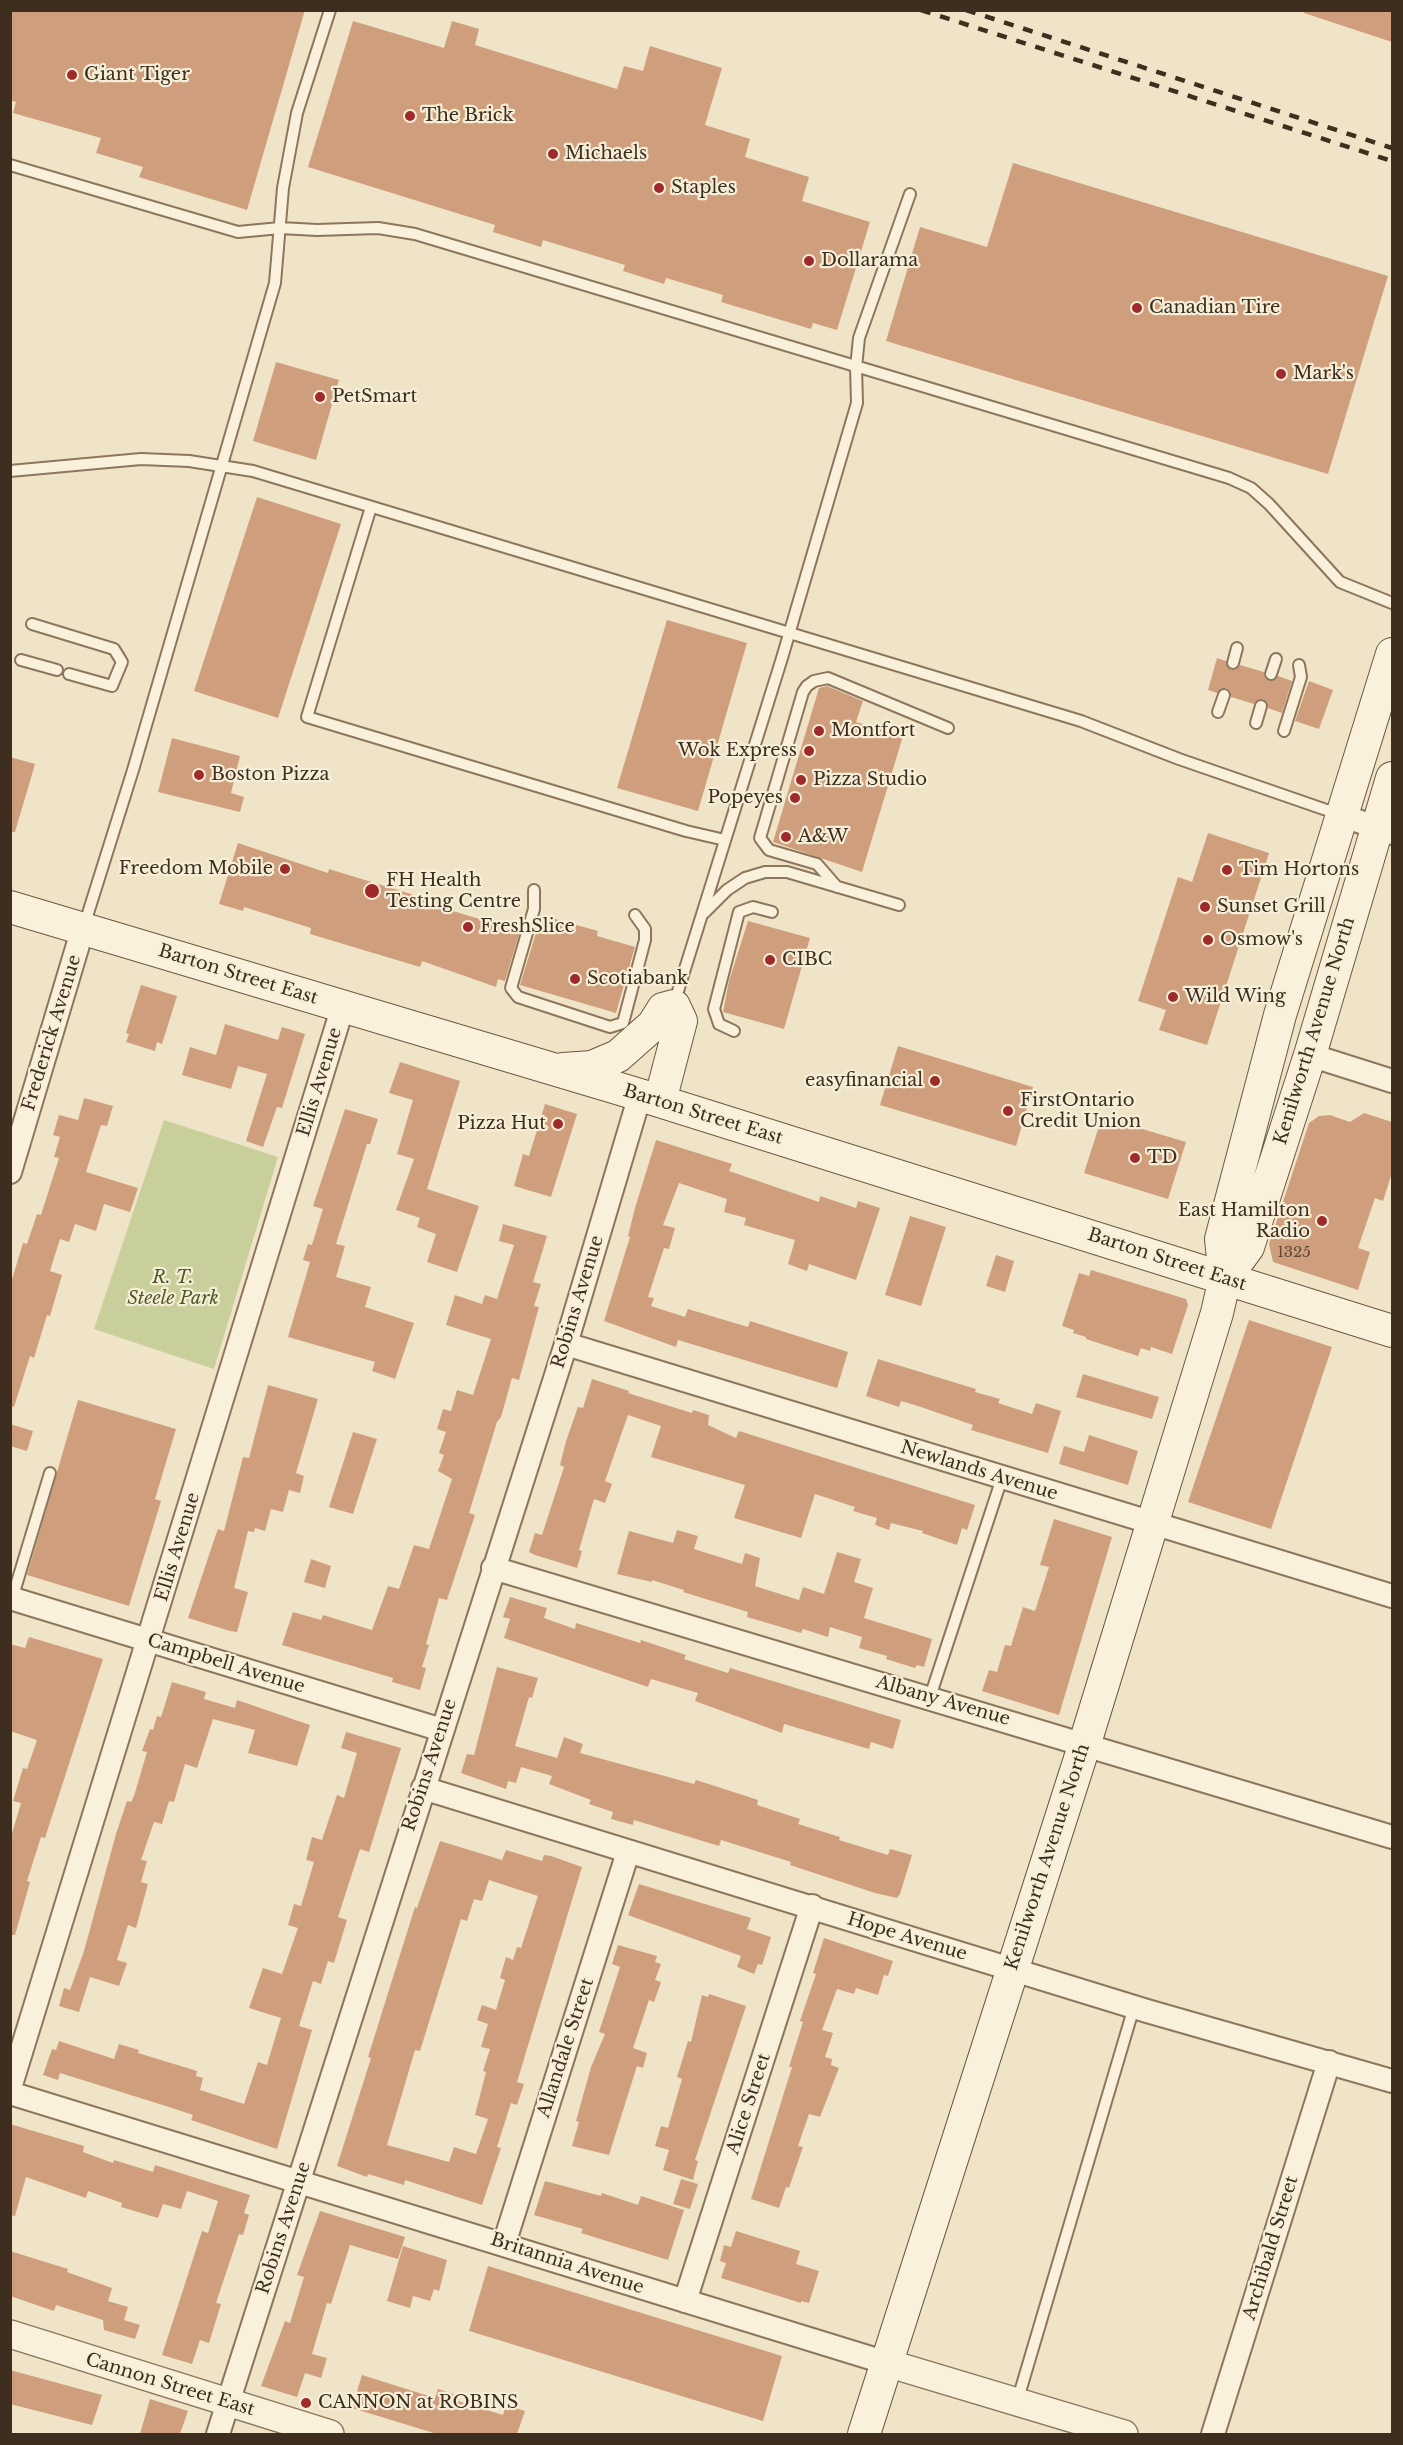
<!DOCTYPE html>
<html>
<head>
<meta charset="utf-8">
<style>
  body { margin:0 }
  #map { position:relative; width:1403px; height:2445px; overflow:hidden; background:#f0e4c8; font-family:"Libre Baskerville",serif }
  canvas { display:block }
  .frame { position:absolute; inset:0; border:12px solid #3d2e20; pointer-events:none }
</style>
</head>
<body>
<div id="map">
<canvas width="1403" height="2445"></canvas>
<div class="frame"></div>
</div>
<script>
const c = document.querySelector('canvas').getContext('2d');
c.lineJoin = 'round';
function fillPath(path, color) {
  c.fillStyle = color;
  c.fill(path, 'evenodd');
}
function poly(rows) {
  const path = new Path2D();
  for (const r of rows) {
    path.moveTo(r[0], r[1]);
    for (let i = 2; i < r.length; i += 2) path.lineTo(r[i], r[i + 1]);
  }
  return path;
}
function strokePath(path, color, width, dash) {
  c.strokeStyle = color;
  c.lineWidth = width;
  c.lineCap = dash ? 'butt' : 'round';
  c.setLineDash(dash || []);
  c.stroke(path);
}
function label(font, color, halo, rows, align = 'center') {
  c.font = font + ' "Libre Baskerville",serif';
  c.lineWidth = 4.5;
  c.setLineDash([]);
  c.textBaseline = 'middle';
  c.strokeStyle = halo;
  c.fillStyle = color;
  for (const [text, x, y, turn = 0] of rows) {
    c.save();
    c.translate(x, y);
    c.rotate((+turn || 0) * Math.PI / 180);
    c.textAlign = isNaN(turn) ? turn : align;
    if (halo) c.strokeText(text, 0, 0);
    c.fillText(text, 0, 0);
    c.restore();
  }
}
const green = poly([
  [164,1120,278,1157,214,1369,94,1329]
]);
const building = poly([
  [10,10,305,10,247,210,139,177,143,167,96,153,101,138,13,113,16,102,10,100],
  [1304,10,1392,10,1392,42,1304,13],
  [353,21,444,48,452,21,479,29,475,45,617,89,624,66,643,71,650,46,722,68,705,125,750,139,745,157,809,177,802,201,870,222,837,330,813,323,811,329,721,302,723,295,666,278,664,284,623,271,625,265,543,240,541,247,493,232,495,225,308,167],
  [1013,163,1388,276,1328,474,886,341,920,227,987,247],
  [276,362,339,380,316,460,253,441],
  [257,497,341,524,278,718,194,691],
  [667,620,747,643,698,811,617,788],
  [1217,658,1226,661,1231,670,1235,670,1240,665,1264,672,1265,678,1269,681,1278,676,1292,681,1282,713,1268,708,1264,699,1259,699,1254,704,1231,697,1230,691,1226,688,1217,693,1208,690],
  [1309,681,1333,690,1319,729,1295,721],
  [827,686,863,701,856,722,903,736,862,872,773,842,819,688],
  [172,738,240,756,231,793,244,797,240,812,158,792],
  [10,757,35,764,15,832,10,832],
  [1208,833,1269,853,1207,1045,1159,1030,1166,1010,1138,1001,1178,877,1192,882],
  [238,843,328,873,329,869,437,902,436,906,520,931,505,981,498,979,496,987,422,961,420,967,310,934,311,928,244,907,243,911,219,904],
  [555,919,598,931,597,936,635,947,616,1013,520,985,540,920,554,924],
  [748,921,810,938,784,1029,723,1012,729,981],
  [141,985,177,996,162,1044,157,1042,155,1051,126,1042,129,1034,126,1033],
  [225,1024,278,1040,282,1027,305,1034,282,1108,277,1107,263,1147,246,1141,267,1074,238,1066,231,1089,182,1075,190,1047,216,1055],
  [898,1046,1033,1087,1016,1146,880,1105],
  [400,1062,460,1081,427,1189,479,1206,457,1272,427,1262,436,1234,417,1227,420,1218,396,1210,414,1159,397,1154,413,1100,389,1093],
  [84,1098,113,1106,107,1126,101,1125,86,1172,138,1188,130,1212,104,1204,96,1231,75,1224,69,1242,60,1239,50,1271,62,1275,50,1316,47,1315,34,1358,30,1356,14,1407,10,1406,10,1286,23,1243,27,1244,37,1214,41,1215,59,1158,54,1157,60,1137,53,1135,59,1115,78,1120],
  [545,1104,577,1114,551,1197,514,1186,523,1154,529,1156],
  [345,1109,378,1119,370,1144,367,1144,336,1244,345,1246,336,1277,371,1287,365,1307,414,1323,395,1379,372,1371,375,1362,288,1337,310,1262,303,1260,308,1244,312,1245,323,1209,313,1206],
  [1364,1113,1392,1122,1392,1173,1383,1201,1375,1198,1358,1248,1370,1252,1358,1290,1273,1262,1269,1244,1309,1123,1319,1116,1330,1115,1350,1122],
  [1102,1117,1186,1142,1168,1199,1084,1173],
  [656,1140,732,1164,729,1171,819,1202,820,1196,856,1208,858,1201,880,1208,856,1280,809,1264,807,1271,788,1264,795,1240,744,1225,746,1218,724,1212,727,1199,679,1183,663,1225,675,1228,669,1249,664,1248,648,1297,654,1298,651,1306,685,1317,688,1309,748,1327,750,1321,848,1352,837,1388,678,1340,676,1347,604,1321,630,1237,628,1236,635,1208],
  [910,1216,946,1227,921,1306,885,1295],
  [503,1224,547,1236,533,1282,541,1284,534,1306,539,1307,519,1380,512,1378,501,1417,497,1422,469,1513,475,1515,447,1600,439,1598,426,1644,429,1645,422,1667,426,1668,420,1690,392,1682,393,1678,282,1645,293,1612,321,1620,323,1615,372,1630,388,1586,399,1589,414,1545,429,1549,452,1479,438,1471,444,1455,439,1453,446,1432,437,1429,443,1409,451,1411,457,1390,473,1395,491,1339,446,1325,455,1295,482,1304,485,1295,497,1299,514,1245,499,1241],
  [996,1255,1014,1261,1005,1292,986,1286],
  [1091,1270,1186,1299,1188,1305,1172,1354,1151,1347,1150,1351,1141,1348,1138,1356,1086,1339,1086,1337,1073,1333,1074,1330,1062,1326,1079,1273,1089,1276],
  [1249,1320,1332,1347,1271,1529,1188,1502],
  [878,1359,976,1389,975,1392,1000,1399,998,1403,1032,1414,1036,1403,1061,1411,1048,1453,971,1430,973,1425,918,1406,901,1401,899,1407,866,1396],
  [1083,1374,1159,1397,1152,1419,1076,1397],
  [592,1379,629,1391,628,1393,692,1413,693,1410,709,1415,708,1425,736,1438,739,1431,975,1505,967,1530,962,1528,957,1545,922,1533,923,1531,891,1523,889,1530,875,1525,877,1518,853,1511,855,1507,815,1494,801,1538,734,1518,745,1485,651,1457,661,1426,628,1415,605,1481,612,1484,605,1503,594,1499,579,1550,582,1551,577,1568,535,1555,529,1552,535,1533,542,1535,564,1467,560,1465,566,1441,578,1407,583,1408],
  [268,1385,318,1399,296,1473,304,1476,300,1493,289,1490,283,1512,271,1509,265,1531,255,1528,254,1532,248,1531,234,1588,248,1592,237,1632,230,1631,188,1618,215,1537,218,1529,224,1531,243,1457,249,1458],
  [78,1400,176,1429,155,1499,161,1501,129,1606,27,1575],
  [10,1424,33,1431,27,1451,10,1446],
  [353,1432,377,1439,353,1514,329,1507],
  [1089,1435,1138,1451,1128,1485,1059,1464,1064,1446,1084,1452],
  [1054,1519,1112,1537,1059,1715,982,1691,989,1670,997,1672,1005,1645,1011,1646,1023,1607,1035,1611,1049,1567,1040,1565],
  [677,1530,698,1536,694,1549,742,1564,745,1553,760,1558,755,1586,799,1600,803,1587,824,1594,837,1552,861,1559,854,1582,873,1588,864,1618,932,1639,924,1667,917,1665,915,1668,886,1659,887,1656,859,1648,862,1637,830,1627,828,1637,803,1629,801,1633,747,1617,748,1612,683,1592,684,1590,652,1580,652,1582,617,1574,629,1531,673,1543],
  [311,1559,331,1566,325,1588,304,1582],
  [510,1597,547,1608,544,1618,575,1629,576,1623,640,1643,641,1640,686,1655,684,1659,728,1673,730,1668,901,1720,893,1749,871,1742,869,1749,784,1724,782,1733,695,1701,698,1693,651,1679,648,1687,504,1638,510,1619,503,1617],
  [29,1637,103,1659,45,1838,41,1837,27,1881,30,1882,15,1935,10,1935,10,1840,21,1803,13,1801,23,1768,27,1769,37,1740,10,1731,10,1644,25,1648],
  [497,1667,538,1678,532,1698,529,1697,515,1746,557,1758,564,1737,583,1744,580,1753,694,1784,696,1780,715,1786,758,1800,757,1805,800,1819,798,1824,840,1837,839,1840,888,1855,890,1849,912,1855,900,1894,897,1898,875,1893,790,1865,791,1862,721,1840,719,1846,634,1820,633,1825,611,1819,613,1812,589,1804,591,1800,549,1784,552,1776,521,1767,516,1783,508,1781,506,1789,461,1773,467,1754,474,1755],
  [172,1682,206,1692,204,1699,235,1708,237,1700,310,1725,297,1766,248,1753,255,1730,213,1719,197,1768,185,1764,174,1802,169,1801,162,1824,154,1822,141,1860,147,1861,141,1882,148,1884,136,1928,128,1925,117,1960,127,1963,119,1986,90,1977,79,2012,59,2006,64,1988,70,1990,84,1951,116,1834,127,1801,131,1802,134,1796,147,1752,142,1751,150,1729,153,1730,157,1716,161,1717],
  [346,1732,401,1748,369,1852,360,1849,338,1917,347,1920,334,1963,328,1961,321,1984,313,1981,299,2026,312,2030,277,2149,191,2120,193,2115,169,2107,60,2073,58,2080,43,2075,52,2049,56,2050,59,2041,114,2059,119,2044,139,2050,138,2053,197,2071,196,2076,203,2078,200,2090,244,2104,258,2062,267,2065,281,2018,249,2008,263,1968,282,1974,298,1928,288,1925,294,1904,301,1906,314,1862,306,1860,312,1837,322,1840,337,1795,344,1798,357,1753,341,1748],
  [440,1841,502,1860,506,1850,542,1861,544,1855,551,1856,582,1867,517,2082,524,2084,517,2105,511,2103,497,2147,501,2148,482,2205,405,2180,404,2185,368,2174,367,2177,337,2166,371,2058,368,2057,415,1907,417,1908],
  [489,1880,538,1896,521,1948,517,1947,513,1960,506,1957,500,1978,505,1980,496,2010,482,2005,477,2020,488,2024,481,2047,490,2049,483,2071,486,2072,475,2115,488,2119,476,2154,454,2147,449,2162,387,2145,415,2050,420,2051,461,1919,467,1921,474,1899,482,1901],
  [639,1884,751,1918,747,1929,771,1937,762,1965,758,1964,754,1974,737,1967,741,1956,628,1915],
  [824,1938,893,1961,888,1976,884,1975,878,1995,856,1988,854,1994,837,1989,822,2030,833,2033,825,2057,832,2059,831,2065,839,2068,820,2117,809,2114,798,2146,803,2147,789,2188,786,2187,779,2208,751,2199,792,2067,789,2067,803,2022,800,2021,816,1974,813,1973],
  [618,1945,657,1956,655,1962,661,1964,655,1980,661,1982,654,2002,649,2000,633,2048,647,2053,643,2068,637,2066,609,2155,572,2146,579,2122,576,2121,591,2067,605,2034,599,2032,620,1967,612,1964],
  [709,1994,746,2006,695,2160,698,2161,693,2180,663,2170,669,2150,655,2146,661,2126,668,2128,682,2079,677,2077,688,2041,691,2042,702,1995,708,1997],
  [10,2124,84,2146,83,2152,113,2163,114,2160,153,2172,155,2165,250,2195,244,2213,249,2215,243,2235,239,2234,216,2303,221,2304,209,2343,200,2340,192,2364,162,2355,202,2231,208,2233,218,2201,187,2191,181,2209,163,2204,158,2218,121,2207,122,2203,88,2191,86,2198,26,2177,15,2216,10,2215],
  [681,2179,698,2184,690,2209,673,2204],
  [545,2181,601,2196,602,2193,638,2205,641,2196,684,2210,668,2260,581,2233,583,2229,534,2215],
  [320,2211,405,2237,398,2259,350,2245,331,2304,327,2303,312,2354,327,2358,321,2378,305,2373,297,2397,261,2386,285,2321,290,2323,304,2277,297,2275],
  [736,2231,800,2251,796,2264,819,2271,809,2303,801,2301,801,2303,721,2278,726,2263,720,2261,724,2245,731,2247],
  [403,2246,447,2260,439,2291,434,2289,430,2301,413,2296,410,2308,387,2301],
  [10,2251,68,2269,67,2272,112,2288,108,2301,128,2307,124,2320,140,2325,135,2339,104,2330,103,2320,56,2305,54,2311,10,2296],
  [488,2266,782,2356,763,2421,469,2331],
  [10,2370,102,2395,92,2425,10,2404],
  [362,2375,435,2398,438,2389,454,2394,452,2399,503,2415,506,2405,525,2411,517,2434,437,2434,352,2408],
  [150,2399,188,2411,180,2434,140,2434]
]);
const service = poly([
  [10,165,238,232,280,228,317,230,378,228,415,234,1229,478,1251,488,1269,504,1340,582,1392,603],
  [10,471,141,459,189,461,253,471,1081,721,1179,759,1338,814],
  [371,507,307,717,686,831,725,840],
  [32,624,114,649,122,662,112,686,69,674],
  [21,660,57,670],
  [1233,663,1237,648],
  [1271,674,1276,659],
  [1218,712,1224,695],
  [1256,723,1261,706],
  [1284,731,1301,677,1299,665],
  [837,887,817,864,769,850,760,838,803,692,807,686,814,681,828,678,948,728],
  [534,890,534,909,511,988,518,997,610,1027,623,1023,645,940,645,929,635,915],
  [704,913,727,890,745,878,765,872,787,872,899,905],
  [84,926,133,770,275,283,283,188,297,113,330,10],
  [674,1004,782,658,857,403,856,367,859,338,910,194],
  [734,1031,719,1024,714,1009,739,912,753,907,772,912],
  [12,1599,50,1473],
  [930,1697,1002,1478],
  [1017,2402,1134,2007]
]);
const minor = poly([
  [1341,815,1392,833],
  [1310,1055,1392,1081],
  [10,1172,83,928],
  [566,1344,1392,1596],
  [493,1568,1392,1837],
  [10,1598,442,1730],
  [423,1788,1147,2011,1392,2081],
  [10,2088,343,1006],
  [10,2093,887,2363],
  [504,2244,628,1852],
  [685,2301,812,1906],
  [218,2434,566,1344,640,1095],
  [1213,2434,1329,2062]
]);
const tertiary = poly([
  [10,2334,330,2434],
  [887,2363,1124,2434]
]);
const secondary = poly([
  [10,907,640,1095,1392,1331],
  [563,1069,592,1067,618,1056,653,1025,663,1009,674,1006,681,1021,660,1101],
  [1225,1278,1248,1247,1310,1055,1392,778],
  [864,2434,1085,1743,1217,1313,1225,1278,1221,1239,1280,1015,1392,654]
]);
const rail = poly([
  [921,10,1392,161],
  [966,10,1392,148]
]);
const markers = [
  [72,75,6,"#9e2a2b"],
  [410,116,6,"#9e2a2b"],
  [553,154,6,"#9e2a2b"],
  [659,188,6,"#9e2a2b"],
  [809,261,6,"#9e2a2b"],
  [1137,308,6,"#9e2a2b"],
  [1281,374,6,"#9e2a2b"],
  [320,397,6,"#9e2a2b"],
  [819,731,6,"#9e2a2b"],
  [809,751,6,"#9e2a2b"],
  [199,775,6,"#9e2a2b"],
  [801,780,6,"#9e2a2b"],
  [795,798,6,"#9e2a2b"],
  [786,837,6,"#9e2a2b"],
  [285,869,6,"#9e2a2b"],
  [1227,870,6,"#9e2a2b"],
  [372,891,8,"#9e2a2b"],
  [1205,907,6,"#9e2a2b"],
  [468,927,6,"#9e2a2b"],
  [1208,940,6,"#9e2a2b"],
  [770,960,6,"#9e2a2b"],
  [575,979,6,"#9e2a2b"],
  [1173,997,6,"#9e2a2b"],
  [935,1081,6,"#9e2a2b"],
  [1008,1111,6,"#9e2a2b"],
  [558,1124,6,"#9e2a2b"],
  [1135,1158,6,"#9e2a2b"],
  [1322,1221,6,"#9e2a2b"],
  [306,2403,6,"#9e2a2b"]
];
const numberNames = [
  ["1325",1294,1253]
];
const poiNames = [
  ["Giant Tiger",84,75],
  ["The Brick",422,116],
  ["Michaels",565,154],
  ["Staples",671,188],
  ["Dollarama",821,261],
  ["Canadian Tire",1149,308],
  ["Mark's",1293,374],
  ["PetSmart",332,397],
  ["Montfort",831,731],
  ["Wok Express",797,751,"right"],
  ["Boston Pizza",211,775],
  ["Pizza Studio",813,780],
  ["Popeyes",783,798,"right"],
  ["A&W",798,837],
  ["Freedom Mobile",273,869,"right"],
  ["Tim Hortons",1239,870],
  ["FH Health",386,881],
  ["Testing Centre",386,902],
  ["Sunset Grill",1217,907],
  ["FreshSlice",480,927],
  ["Osmow's",1220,940],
  ["CIBC",782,960],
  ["Scotiabank",587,979],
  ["Wild Wing",1185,997],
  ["easyfinancial",923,1081,"right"],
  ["FirstOntario",1020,1101],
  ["Credit Union",1020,1122],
  ["Pizza Hut",546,1124,"right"],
  ["TD",1147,1158],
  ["East Hamilton",1310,1211,"right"],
  ["Radio",1310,1232,"right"],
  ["CANNON at ROBINS",318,2403]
];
const streetNames = [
  ["Barton Street East",238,975,17],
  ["Kenilworth Avenue North",1315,1031,-73],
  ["Frederick Avenue",52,1033,-73],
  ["Ellis Avenue",320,1082,-73],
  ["Barton Street East",703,1115,17],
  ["Barton Street East",1167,1260,18],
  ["Robins Avenue",578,1302,-73],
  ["Newlands Avenue",979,1471,17],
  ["Ellis Avenue",178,1547,-73],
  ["Campbell Avenue",226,1664,17],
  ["Albany Avenue",943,1701,16],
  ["Robins Avenue",430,1765,-72],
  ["Kenilworth Avenue North",1048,1857,-72],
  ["Hope Avenue",907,1937,17],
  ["Allandale Street",566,2048,-72],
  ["Alice Street",749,2104,-72],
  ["Robins Avenue",284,2228,-72],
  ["Archibald Street",1271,2248,-73],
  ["Britannia Avenue",567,2264,18],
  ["Cannon Street East",170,2385,17]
];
const parkNames = [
  ["R. T.",173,1278],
  ["Steele Park",173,1299]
];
fillPath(green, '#c9cf9b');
fillPath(building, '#cf9f7d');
strokePath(service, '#8d765c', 14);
strokePath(minor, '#8d765c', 26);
strokePath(tertiary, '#8d765c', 30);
strokePath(secondary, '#6f573f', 34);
strokePath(service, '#faf1dc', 10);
strokePath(minor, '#faf1dc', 22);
strokePath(tertiary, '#faf1dc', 27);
strokePath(secondary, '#faf1dc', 32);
strokePath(rail, '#3d2e20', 4.5, [10, 10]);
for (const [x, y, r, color] of markers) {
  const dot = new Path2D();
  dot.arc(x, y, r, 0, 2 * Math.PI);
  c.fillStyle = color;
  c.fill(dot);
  strokePath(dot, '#f7eed8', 2);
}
label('15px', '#624a37', null, numberNames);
label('18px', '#3d2e20', '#f7eed8', poiNames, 'left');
label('18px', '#3d2e20', '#f7eed8', streetNames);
label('italic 18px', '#4d5a26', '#f7eed8', parkNames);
</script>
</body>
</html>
